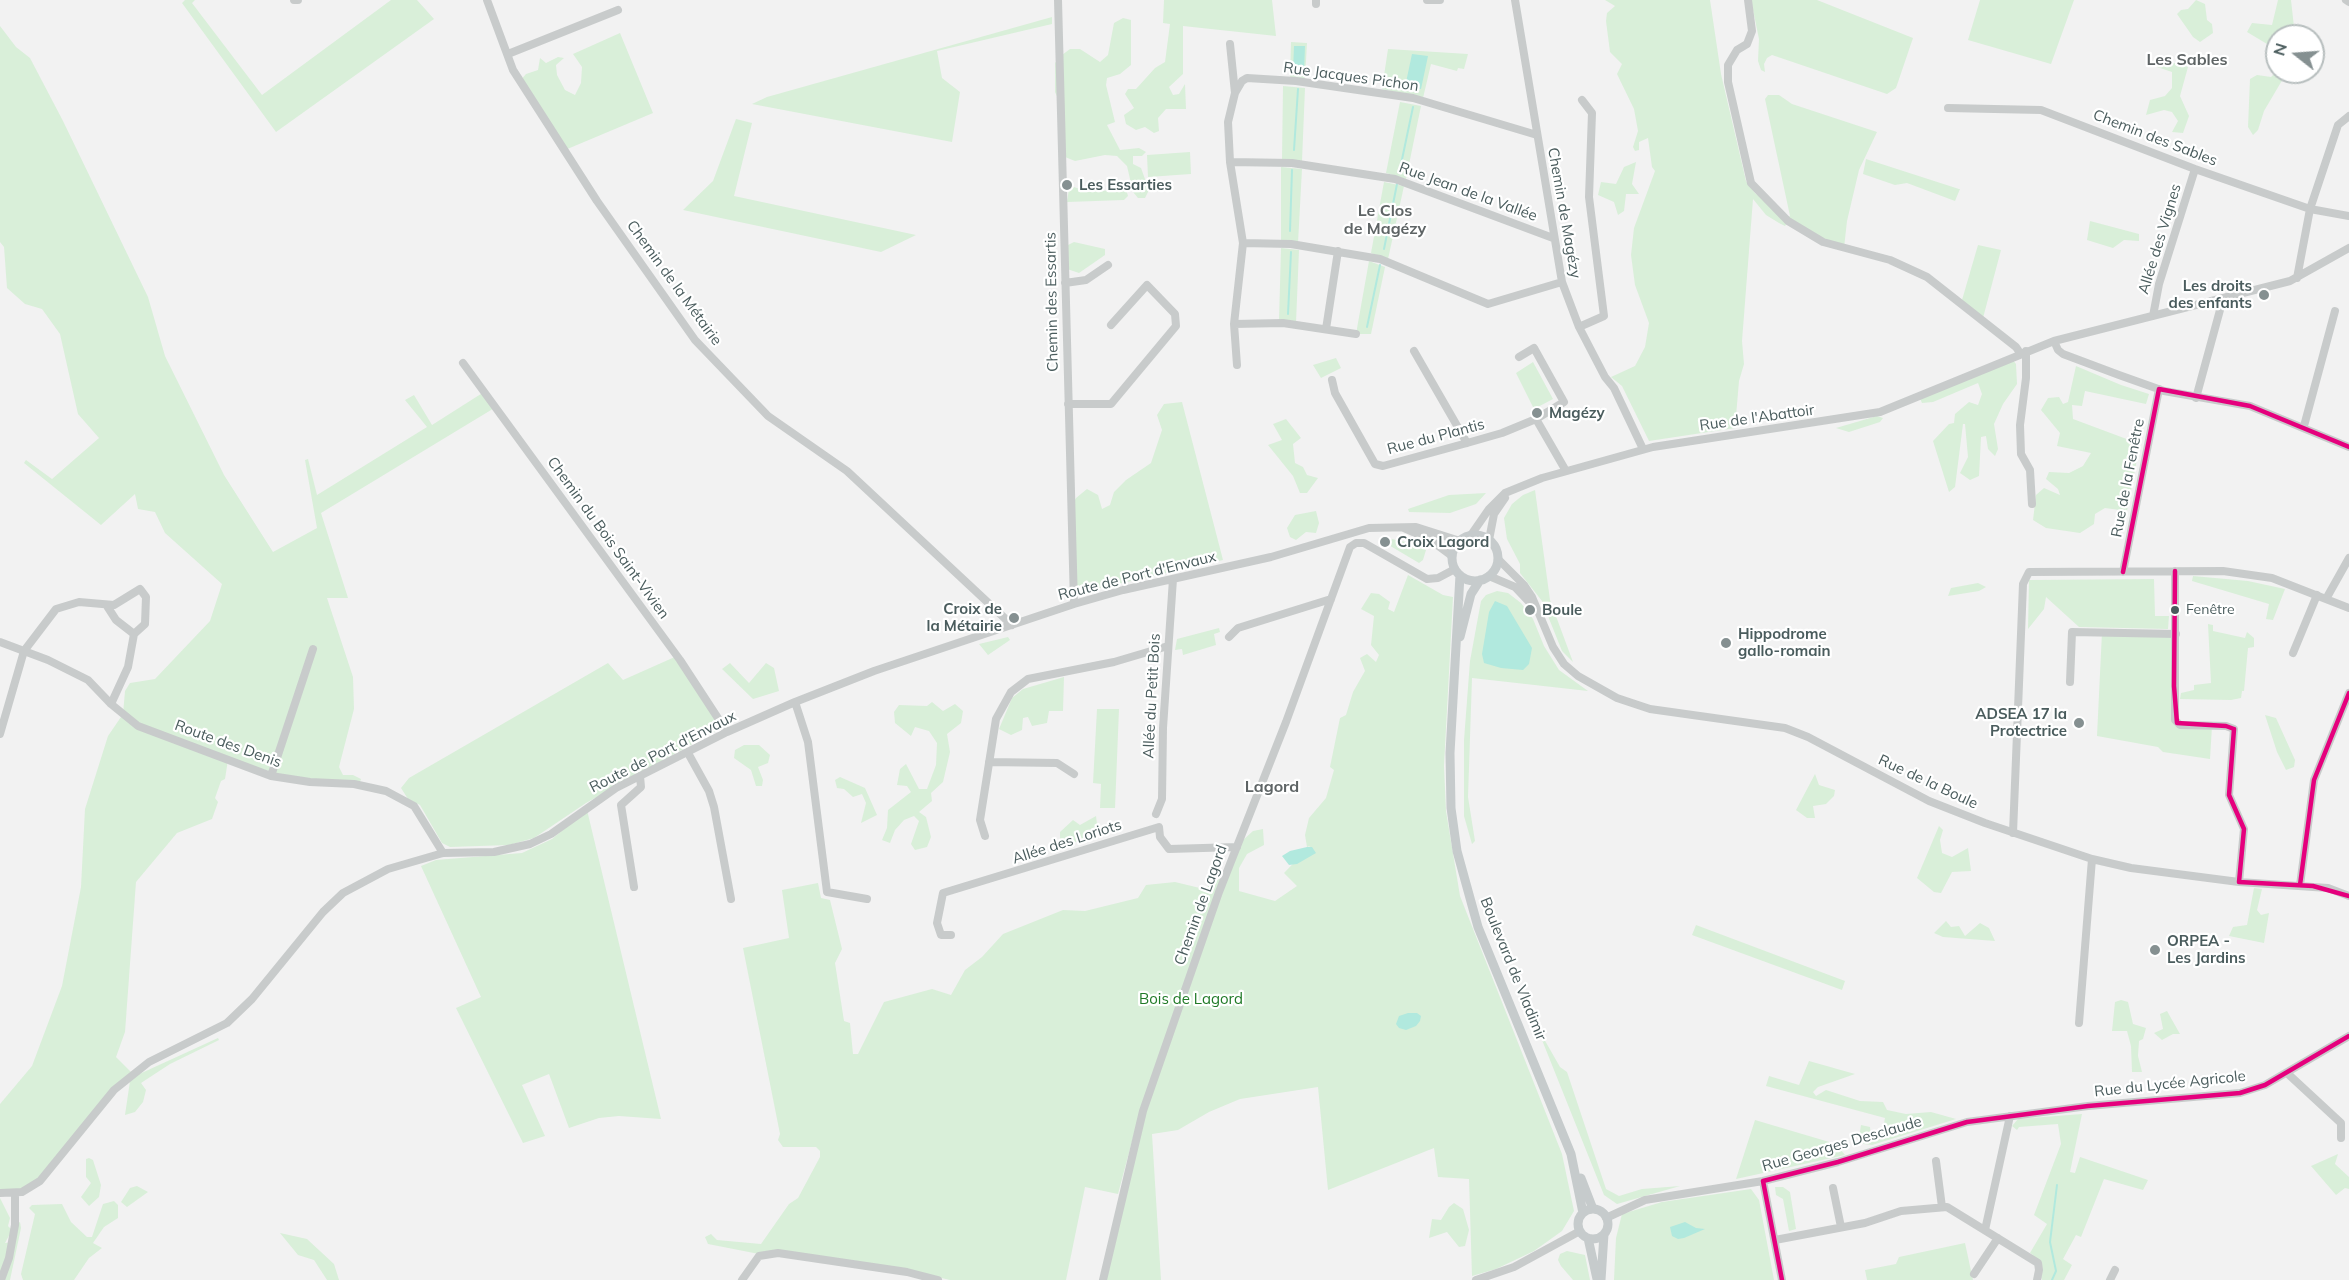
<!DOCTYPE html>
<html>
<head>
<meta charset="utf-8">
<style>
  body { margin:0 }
  #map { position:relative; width:2349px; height:1280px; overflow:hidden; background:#f2f2f2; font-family:Mulish,sans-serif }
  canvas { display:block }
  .north { position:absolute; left:2265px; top:24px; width:60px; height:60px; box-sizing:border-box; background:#fff; border:2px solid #b7bebe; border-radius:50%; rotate:287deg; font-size:16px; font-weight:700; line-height:24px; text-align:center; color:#4a5c5d }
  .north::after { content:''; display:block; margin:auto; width:21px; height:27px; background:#859091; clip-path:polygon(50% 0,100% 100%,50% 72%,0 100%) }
</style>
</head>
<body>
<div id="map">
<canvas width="2349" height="1280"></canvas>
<div class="north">N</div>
</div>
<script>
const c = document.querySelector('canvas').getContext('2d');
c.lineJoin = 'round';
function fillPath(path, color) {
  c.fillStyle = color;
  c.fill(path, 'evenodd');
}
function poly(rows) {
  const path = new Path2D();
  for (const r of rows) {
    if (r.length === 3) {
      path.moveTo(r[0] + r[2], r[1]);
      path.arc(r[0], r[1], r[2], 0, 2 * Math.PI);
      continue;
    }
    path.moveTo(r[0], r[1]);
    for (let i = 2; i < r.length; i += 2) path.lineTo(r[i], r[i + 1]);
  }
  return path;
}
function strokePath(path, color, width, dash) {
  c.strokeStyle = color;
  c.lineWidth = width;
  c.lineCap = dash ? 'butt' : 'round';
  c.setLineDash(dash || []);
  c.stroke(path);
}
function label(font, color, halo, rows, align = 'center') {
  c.font = font + ' Mulish,sans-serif';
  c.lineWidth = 4.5;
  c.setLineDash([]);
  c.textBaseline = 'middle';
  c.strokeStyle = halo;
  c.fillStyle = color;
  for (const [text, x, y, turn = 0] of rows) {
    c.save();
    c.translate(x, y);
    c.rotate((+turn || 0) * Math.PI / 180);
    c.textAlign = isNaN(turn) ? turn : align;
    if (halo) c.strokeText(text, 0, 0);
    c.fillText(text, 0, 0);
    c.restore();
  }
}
const green = poly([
  [185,0,195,0,192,3,262,95,391,0,417,0,434,19,276,132,182,3],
  [1164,0,1272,0,1276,36,1183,26,1183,74,1169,87,1173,95,1179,94,1185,84,1186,109,1166,109,1158,118,1159,131,1154,133,1145,127,1136,130,1126,124,1124,115,1134,108,1125,94,1128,89,1136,89,1155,68,1165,62,1170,24,1163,23],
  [1605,0,1710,0,1721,74,1746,181,1755,193,1787,218,1790,216,1765,99,1768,95,1779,95,1792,104,1877,132,1859,170,1847,221,1844,248,1787,223,1785,226,1779,223,1766,215,1753,199,1742,341,1744,364,1739,381,1735,428,1649,441,1622,386,1611,377,1635,366,1645,347,1649,323,1635,285,1631,255,1634,228,1655,171,1652,167,1648,138,1639,142,1639,150,1635,151,1633,147,1638,131,1634,109,1617,74,1622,64,1610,52,1606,21,1607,13,1615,6],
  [1751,0,1817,0,1913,38,1896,88,1887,94,1772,55,1767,58,1764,64,1765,72,1761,70,1758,61,1759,39],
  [1980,0,2074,0,2051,64,1968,40],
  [2196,0,2205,4,2207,20,2212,24,2213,33,2200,42,2193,37,2177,14,2181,10,2188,9],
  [2278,0,2291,0,2295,36,2277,36,2277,50,2247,32,2252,23,2272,25],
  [1052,17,1052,24,937,51,942,78,960,92,952,142,752,104,767,97],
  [1123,18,1131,20,1131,65,1120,74,1107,78,1106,85,1115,122,1107,125,1120,150,1139,148,1146,152,1142,156,1133,156,1133,164,1141,168,1149,190,1145,198,1138,198,1133,192,1127,166,1117,156,1105,155,1075,161,1065,157,1060,103,1055,92,1055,63,1062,55,1070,49,1080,49,1100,62,1108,55,1114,23],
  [0,26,16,47,30,58,63,121,148,297,165,356,224,475,273,552,317,528,305,460,308,459,317,495,427,427,405,400,414,395,432,425,484,392,496,407,321,513,348,598,327,598,353,677,354,709,339,767,343,775,353,775,361,779,360,782,310,782,228,760,225,779,221,781,215,798,218,802,212,819,177,833,136,882,125,1032,116,1057,133,1074,32,1188,7,1191,0,1189,0,1104,32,1066,62,986,81,887,85,809,108,736,123,714,125,691,130,683,155,679,210,621,222,584,165,533,155,512,138,509,135,494,101,525,24,463,26,460,52,479,99,438,78,414,60,334,42,309,25,304,7,288,4,247,0,242],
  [620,33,653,113,565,150,520,81,526,74,538,70,540,58,546,63,558,57,564,58,556,65,557,75,565,90,575,95,581,83,582,67,573,54],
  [1291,42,1307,43,1305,79,1290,78],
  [1388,49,1468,54,1464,69,1458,68,1457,71,1431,64,1423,98,1382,89],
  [2160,59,2188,67,2180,96,2189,116,2183,133,2172,132,2178,121,2172,112,2164,110,2146,115,2150,100,2165,96,2172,88,2172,72,2157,67],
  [2277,71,2287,72,2264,111,2258,130,2253,135,2248,127,2250,79,2257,75,2271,77],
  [1283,86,1305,88,1302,161,1282,159],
  [1400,102,1421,106,1406,179,1386,173],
  [736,119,752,123,734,196,916,235,881,252,683,210,713,181],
  [1190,152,1191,174,1148,177,1147,155],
  [1866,159,1959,189,1960,189,1955,201,1907,183,1895,185,1863,174],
  [1636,162,1632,184,1639,194,1626,194,1624,211,1618,215,1614,202,1598,195,1601,182,1616,184,1624,167],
  [1281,167,1302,169,1298,243,1281,240],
  [1384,182,1404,186,1388,259,1371,253],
  [1074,187,1089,192,1126,189,1128,196,1124,200,1067,202,1069,189],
  [2090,221,2139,234,2139,241,2124,240,2113,248,2087,240],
  [1074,242,1105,249,1105,255,1079,273,1064,268,1066,246],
  [1978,245,2001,250,1983,318,1962,300],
  [1281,248,1299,250,1296,323,1279,321],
  [1369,261,1385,267,1371,334,1356,334],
  [1336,358,1341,368,1321,378,1313,365],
  [2012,359,2016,364,2017,384,2003,404,1994,424,1998,449,1995,456,1988,449,1986,436,1981,437,1979,476,1970,480,1960,473,1968,457,1965,424,1963,424,1955,487,1949,492,1933,441,1949,424,1954,423,1955,414,1969,402,1978,405,1982,394,1978,383,1933,402,1922,403,1919,396],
  [1533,362,1553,399,1534,409,1516,373],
  [2076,366,2121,385,2149,394,2146,404,2085,391,2082,406,2072,405,2073,419,2140,444,2127,511,2105,508,2095,514,2094,524,2080,533,2046,528,2033,520,2036,495,2044,488,2060,495,2058,489,2046,479,2049,472,2069,473,2083,466,2091,453,2057,446,2060,433,2041,410,2048,398,2059,397,2063,404,2068,402],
  [1182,402,1223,560,1074,594,1071,507,1076,498,1087,489,1098,495,1102,509,1110,505,1114,492,1126,480,1151,463,1162,430,1157,415,1164,404],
  [1877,416,1883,418,1880,422,1849,432,1836,428],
  [1286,419,1301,438,1293,444,1295,463,1303,467,1307,475,1318,478,1307,493,1300,493,1293,476,1268,445,1282,440,1273,424],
  [1535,490,1550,600,1573,662,1562,651,1542,601,1520,573,1520,564,1507,539,1504,518,1512,504,1523,495],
  [1486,493,1476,504,1450,513,1409,512,1408,509,1449,495],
  [1316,511,1319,523,1316,533,1306,532,1296,540,1290,537,1287,528,1295,515],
  [1392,539,1414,544,1426,550,1423,560,1419,563,1387,544],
  [1408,575,1443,595,1453,597,1444,766,1446,811,1460,896,1562,1154,1574,1211,1562,1231,1534,1251,1496,1269,1472,1276,1469,1179,1438,1177,1434,1148,1328,1190,1318,1087,1240,1099,1209,1112,1178,1130,1152,1134,1161,1280,1103,1280,1143,1100,1118,1194,1085,1187,1066,1280,950,1280,908,1270,765,1251,759,1254,708,1244,705,1237,711,1234,717,1240,761,1244,789,1204,798,1198,820,1157,820,1151,816,1147,783,1147,778,1140,780,1134,743,948,789,938,782,890,818,883,821,898,830,900,842,949,835,963,844,1021,850,1023,853,1054,858,1054,884,1002,932,989,951,995,965,970,982,957,1003,934,1063,910,1085,911,1138,898,1146,885,1175,882,1204,889,1230,872,1243,840,1253,831,1263,829,1264,845,1247,854,1239,868,1239,891,1275,901,1297,886,1284,873,1310,846,1307,847,1305,835,1309,818,1326,798,1334,770,1330,767,1340,718,1346,715,1353,692,1365,671,1360,658,1367,654,1376,662,1379,655,1371,645,1374,616,1361,609,1371,593,1379,594,1390,602,1388,609,1394,612],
  [2193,576,2248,581,2285,589,2273,620,2266,619,2269,604,2192,581],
  [2154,579,2155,616,2169,616,2168,629,2079,627,2046,597,2044,609,2028,629,2029,580],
  [1978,583,1986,587,1979,591,1948,596,1951,588],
  [1497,591,1508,593,1521,603,1533,619,1544,646,1559,670,1588,691,1472,678,1468,797,1475,841,1472,844,1464,816,1464,740,1470,661,1481,601,1486,595],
  [2208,624,2213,625,2213,631,2245,638,2247,632,2254,638,2254,647,2248,648,2244,691,2242,691,2241,698,2231,700,2180,699,2181,693,2194,690,2194,685,2211,683],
  [1219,628,1220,632,1214,634,1216,645,1183,655,1182,649,1175,650,1177,639],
  [2102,632,2176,634,2177,723,2212,726,2210,759,2163,752,2158,747,2097,736],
  [1008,637,1010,640,988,655,979,644],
  [677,656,723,727,586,803,534,838,509,845,450,847,442,843,420,805,408,799,401,788,409,778,608,663,623,680],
  [730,663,749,683,766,663,774,668,779,691,753,699,722,669],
  [1064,677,1063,711,1049,711,1047,723,1032,726,1028,717,1023,718,1022,730,1011,735,999,729,1012,698,1023,689],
  [932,702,943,711,955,704,963,711,961,723,947,734,950,752,943,782,931,793,932,801,919,812,926,817,931,837,927,847,915,850,911,844,919,821,914,816,904,820,895,830,890,843,882,840,887,828,888,810,911,792,907,786,897,785,900,769,906,764,919,789,927,789,936,765,937,743,929,731,915,727,911,736,895,723,894,712,899,705,927,706],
  [1097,709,1119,709,1115,808,1100,808,1101,784,1093,783],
  [2265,715,2276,718,2295,760,2294,767,2286,770,2277,752],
  [744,745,759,745,770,755,768,763,758,767,763,780,762,786,756,786,751,770,734,758,735,750],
  [1815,774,1819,785,1835,790,1834,796,1826,804,1813,806,1815,818,1807,818,1796,810],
  [840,777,865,788,877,815,861,823,866,803,862,794,853,797,844,789,837,788,835,780],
  [587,810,661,1119,619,1116,599,1118,569,1128,549,1074,522,1085,545,1136,523,1143,456,1008,481,997,421,866,436,860,522,853,552,839],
  [1096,816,1097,824,1093,837,1075,842,1060,839,1060,832,1073,820,1080,825],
  [1939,826,1943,830,1940,840,1942,853,1952,857,1968,848,1971,871,1952,872,1941,893,1934,892,1917,878],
  [2254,888,2262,889,2257,910,2261,915,2269,913,2264,943,2229,936,2233,927,2247,925],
  [1946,921,1951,927,1959,926,1965,936,1980,923,1989,928,1995,941,1943,937,1934,933],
  [1696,925,1845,981,1842,990,1692,935],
  [2121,1000,2128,1002,2133,1024,2146,1028,2143,1039,2139,1041,2138,1056,2142,1072,2132,1072,2131,1046,2127,1031,2112,1031,2115,1002],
  [2167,1011,2180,1034,2173,1034,2162,1040,2154,1033,2163,1029,2160,1014],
  [1536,1025,1560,1067,1567,1072,1606,1189,1619,1196,1642,1189,1680,1186,1617,1204,1604,1195],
  [218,1038,219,1040,170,1064,141,1083,146,1090,143,1102,135,1112,125,1115,130,1081,135,1076],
  [1809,1061,1855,1074,1818,1087,1813,1092,1816,1096,1826,1090,1860,1101,1883,1102,1887,1110,1906,1114,1931,1112,1956,1119,1872,1145,1864,1144,1859,1139,1861,1125,1870,1127,1871,1136,1882,1134,1885,1118,1766,1086,1769,1076,1799,1085],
  [2082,1114,2070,1172,2075,1173,2080,1157,2148,1180,2143,1190,2104,1179,2081,1237,2076,1235,2063,1259,2072,1265,2064,1280,2042,1280,2033,1255,2030,1253,2047,1224,2034,1215,2061,1144,2058,1124,2019,1127,2017,1130,2012,1126,2018,1119],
  [1755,1120,1836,1144,1845,1155,1736,1179],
  [2338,1154,2335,1164,2349,1177,2349,1189,2345,1188,2336,1195,2311,1166],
  [89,1158,93,1160,101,1185,99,1197,89,1206,81,1197,91,1183,86,1177,86,1159],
  [137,1186,148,1192,127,1207,121,1202,130,1188],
  [1775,1187,1783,1187,1790,1192,1796,1229,1789,1231,1783,1199,1776,1195],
  [1751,1189,1759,1200,1774,1280,1614,1280,1616,1238,1622,1214,1662,1202],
  [0,1198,10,1218,8,1226,12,1230,5,1243,12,1242,15,1225,20,1222,21,1228,10,1280,0,1280],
  [114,1201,118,1205,118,1218,104,1227,93,1243,102,1248,89,1258,74,1280,23,1280,21,1274,35,1214,29,1208,32,1205,62,1204,71,1222,87,1237,92,1237,103,1204],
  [1454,1203,1463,1209,1469,1230,1465,1246,1459,1247,1447,1232,1429,1238,1432,1219,1441,1220,1449,1207],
  [280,1233,307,1239,334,1264,339,1280,327,1280,314,1260,298,1255],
  [1965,1243,1973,1280,1867,1280,1865,1270,1896,1264,1899,1257],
  [1567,1251,1585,1255,1590,1280,1573,1280,1561,1266,1558,1260,1560,1254]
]);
const water = poly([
  [1294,46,1305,46,1304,72,1293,71],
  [1412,54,1428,56,1421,89,1405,87],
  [1495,601,1507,606,1532,648,1529,664,1523,670,1501,668,1484,663,1482,654,1489,612],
  [1307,847,1312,847,1316,853,1297,864,1289,865,1282,856,1290,851],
  [1408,1013,1417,1013,1421,1016,1420,1021,1416,1026,1406,1030,1399,1028,1396,1024,1399,1016],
  [1685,1222,1696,1228,1705,1229,1684,1238,1678,1239,1672,1236,1670,1227]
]);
const stream = poly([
  [1294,150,1298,89],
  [1400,169,1413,107],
  [1290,231,1292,170],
  [1384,249,1397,184],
  [1288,314,1291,252],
  [1367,327,1380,265],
  [2052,1280,2056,1271,2050,1242,2057,1185]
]);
const minor = poly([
  [294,0,298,0],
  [487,0,513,70,597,201,695,340,768,416,847,471,1012,625],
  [1058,0,1074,604],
  [1316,0,1316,4],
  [1427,0,1440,0],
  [1515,0,1562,282,1579,327,1605,377,1614,388,1643,449],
  [1748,0,1752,31,1747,44,1737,50,1728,65,1728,82,1751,183,1788,221,1823,242,1890,260,1927,277,2016,347,2020,353],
  [2346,0,2349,2],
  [1230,44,1235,93],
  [508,54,618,10],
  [1948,108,2041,110,2195,169,2310,209,2349,216],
  [1230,162,1292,163,1395,179,1553,238],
  [1243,243,1291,244,1380,259,1488,304,1562,282],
  [2297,278,2310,209,2338,125,2349,116],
  [1065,283,1086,280,1108,265],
  [2153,316,2159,284,2195,169],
  [1234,324,1283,323,1356,334],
  [1579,327,1604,316,1589,197,1592,113,1582,100],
  [1326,329,1338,251],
  [2054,341,2058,350,2063,354,2119,375,2164,391,2250,406,2349,447],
  [1414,351,1467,443],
  [2026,351,2026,378,2020,425,2021,454,2030,470,2032,504],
  [1519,357,1534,348,1564,402,1536,419],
  [463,363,680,660,727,732],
  [1237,365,1234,324,1243,243,1230,162,1228,122,1235,93,1242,81,1247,78,1296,81,1413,98,1537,135],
  [1332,380,1335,393,1375,464,1383,466,1467,443,1502,433,1536,419,1566,471],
  [2196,398,2223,299],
  [1068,404,1111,404,1176,326,1175,314,1147,285,1111,325],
  [2304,426,2335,311],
  [1404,528,1429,539,1452,556],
  [1471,535,1489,509,1505,493,1542,478,1653,447,1880,412,2054,341,2290,281,2349,248],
  [1489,540,1494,514,1505,498],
  [1498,559,1524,585,1532,597,1553,647,1564,664,1578,676,1617,698,1650,709,1785,728,1808,737,1929,801,1985,823,2092,859,2131,868,2239,882,2328,888,2349,896],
  [2175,571,2175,720,2180,725,2226,726,2234,729,2229,795,2244,829,2239,882],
  [2123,572,2159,389],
  [1489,576,1515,587,1531,604],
  [2326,599,2349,558],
  [107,606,116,620,134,634,128,667,111,704],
  [1229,637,1238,628,1331,599],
  [0,642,48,660,88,680,111,704,138,726,271,776,310,782,354,784,386,791,414,806,443,853],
  [2293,653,2317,595],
  [2070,682,2072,632,2176,634],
  [795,702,808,742,827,892,867,899],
  [0,734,24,651,56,609,79,602,114,605,140,589,146,597,145,624,134,634],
  [688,753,709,791,714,807,731,899],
  [989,762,1057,763,1074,774],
  [271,776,313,649],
  [1156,814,1162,799,1163,728,1173,579],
  [2013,833,2023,584,2029,572,2223,571,2272,578,2349,608],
  [985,836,980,820,996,719,1011,692,1028,679,1114,662,1168,646],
  [2300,885,2314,780,2349,693],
  [634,887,621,805,641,787,640,776],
  [951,935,941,935,937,923,943,893,1159,827,1160,837,1169,849,1237,847],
  [2079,1023,2092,859],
  [2287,1073,2341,1123,2341,1138],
  [1936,1161,1942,1207],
  [1763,1181,1782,1280],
  [1833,1188,1841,1227],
  [0,1193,22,1192,40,1181,114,1090,149,1062,227,1023,252,999,323,912,343,893,388,869,443,853,494,852,530,844,551,834,616,788,727,732,795,702,874,671,1074,604,1123,590,1271,557,1369,528,1416,527,1460,541],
  [1606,1218,1645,1200,1763,1181,1838,1162,1967,1122,2088,1106,2240,1093,2265,1085,2349,1036],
  [1985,1230,2010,1116],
  [1775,1240,1865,1223,1901,1211,1947,1207,2038,1263,2039,1270,2037,1280],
  [1974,1274,1998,1238],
  [1,1280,9,1258,15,1225,15,1193],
  [742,1280,759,1256,778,1253,907,1272,938,1280],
  [1103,1280,1143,1111,1219,892,1286,722,1350,547,1356,543,1364,543,1427,579,1438,578,1455,569],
  [1476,1280,1514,1267,1580,1231],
  [2110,1280,2115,1270]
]);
const major = poly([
  [1475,558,23],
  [1460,575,1450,753,1451,808,1457,851,1478,927,1571,1154,1583,1213],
  [1460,637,1471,594,1480,580],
  [1581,1178,1593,1209],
  [1593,1224,15],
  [1588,1238,1597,1279],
  [1601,1280,1604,1234]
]);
const bus1 = poly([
  [2159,389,2250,406,2349,447],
  [2175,571,2174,686,2177,723],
  [2123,572,2159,389],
  [2177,723,2226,726,2234,729],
  [2234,729,2229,795,2244,829,2239,882],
  [2239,882,2313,886,2349,896],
  [2300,885,2314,780,2349,693],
  [1763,1181,1838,1162,1967,1122,2088,1106,2240,1093,2265,1085,2349,1036],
  [1763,1181,1782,1280]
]);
const markers = [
  [1067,185,6,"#859091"],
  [2264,295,6,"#859091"],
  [1537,413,6,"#859091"],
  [1385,542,6,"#859091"],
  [1530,610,6,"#859091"],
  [2175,610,5,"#4a5c5d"],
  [1014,618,6,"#859091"],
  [1726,643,6,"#859091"],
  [2079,723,6,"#859091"],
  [2155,950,6,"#859091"]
];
const busNames = [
  ["Fenêtre",2186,610]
];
const streetNames = [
  ["Rue Jacques Pichon",1351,77,8],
  ["Chemin des Sables",2155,138,21],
  ["Rue Jean de la Vallée",1468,192,20],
  ["Chemin de Magézy",1564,213,80],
  ["Allée des Vignes",2160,239,-73],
  ["Chemin de la Métairie",674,283,54],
  ["Chemin des Essartis",1052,302,-91],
  ["Rue de l'Abattoir",1757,418,-8],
  ["Rue du Plantis",1436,437,-15],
  ["Rue de la Fenêtre",2128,478,-79],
  ["Chemin du Bois Saint-Vivien",608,538,54],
  ["Route de Port d'Envaux",1137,576,-14],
  ["Allée du Petit Bois",1152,696,-87],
  ["Route des Denis",228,744,20],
  ["Route de Port d'Envaux",663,752,-27],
  ["Rue de la Boule",1928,782,25],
  ["Allée des Loriots",1067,842,-18],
  ["Chemin de Lagord",1201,905,-70],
  ["Boulevard de Vladimir",1513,969,68],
  ["Rue du Lycée Agricole",2170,1084,-6],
  ["Rue Georges Desclaude",1842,1144,-16]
];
const poiNames = [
  ["Les Essarties",1079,185],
  ["Les droits",2252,286,"right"],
  ["des enfants",2252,303,"right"],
  ["Magézy",1549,413],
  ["Croix Lagord",1397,542],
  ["Croix de",1002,609,"right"],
  ["la Métairie",1002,626,"right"],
  ["Boule",1542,610],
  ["Hippodrome",1738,634],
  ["gallo-romain",1738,651],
  ["ADSEA 17 la",2067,714,"right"],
  ["Protectrice",2067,731,"right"],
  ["ORPEA -",2167,941],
  ["Les Jardins",2167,958]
];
const parkNames = [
  ["Bois de Lagord",1191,999]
];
const neighbourhoodNames = [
  ["Les Sables",2187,60],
  ["Le Clos",1385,211],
  ["de Magézy",1385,229],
  ["Lagord",1272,787]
];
fillPath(green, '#d9efd9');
fillPath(water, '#b1e9de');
strokePath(stream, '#b1e9de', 2);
strokePath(minor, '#c8cbcb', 8);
strokePath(major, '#c6cbcc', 9);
strokePath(bus1, '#e5007d', 4.5);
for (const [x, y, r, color] of markers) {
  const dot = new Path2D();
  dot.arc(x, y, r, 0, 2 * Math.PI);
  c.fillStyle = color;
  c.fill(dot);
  strokePath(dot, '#fff', 2);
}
label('14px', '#4a5c5d', '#fff', busNames, 'left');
label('15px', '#4a5c5d', '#fff', streetNames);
label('bold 15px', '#4a5c5d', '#fff', poiNames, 'left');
label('15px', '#207a27', '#fff', parkNames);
label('bold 16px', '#5e6465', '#fff', neighbourhoodNames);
</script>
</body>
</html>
